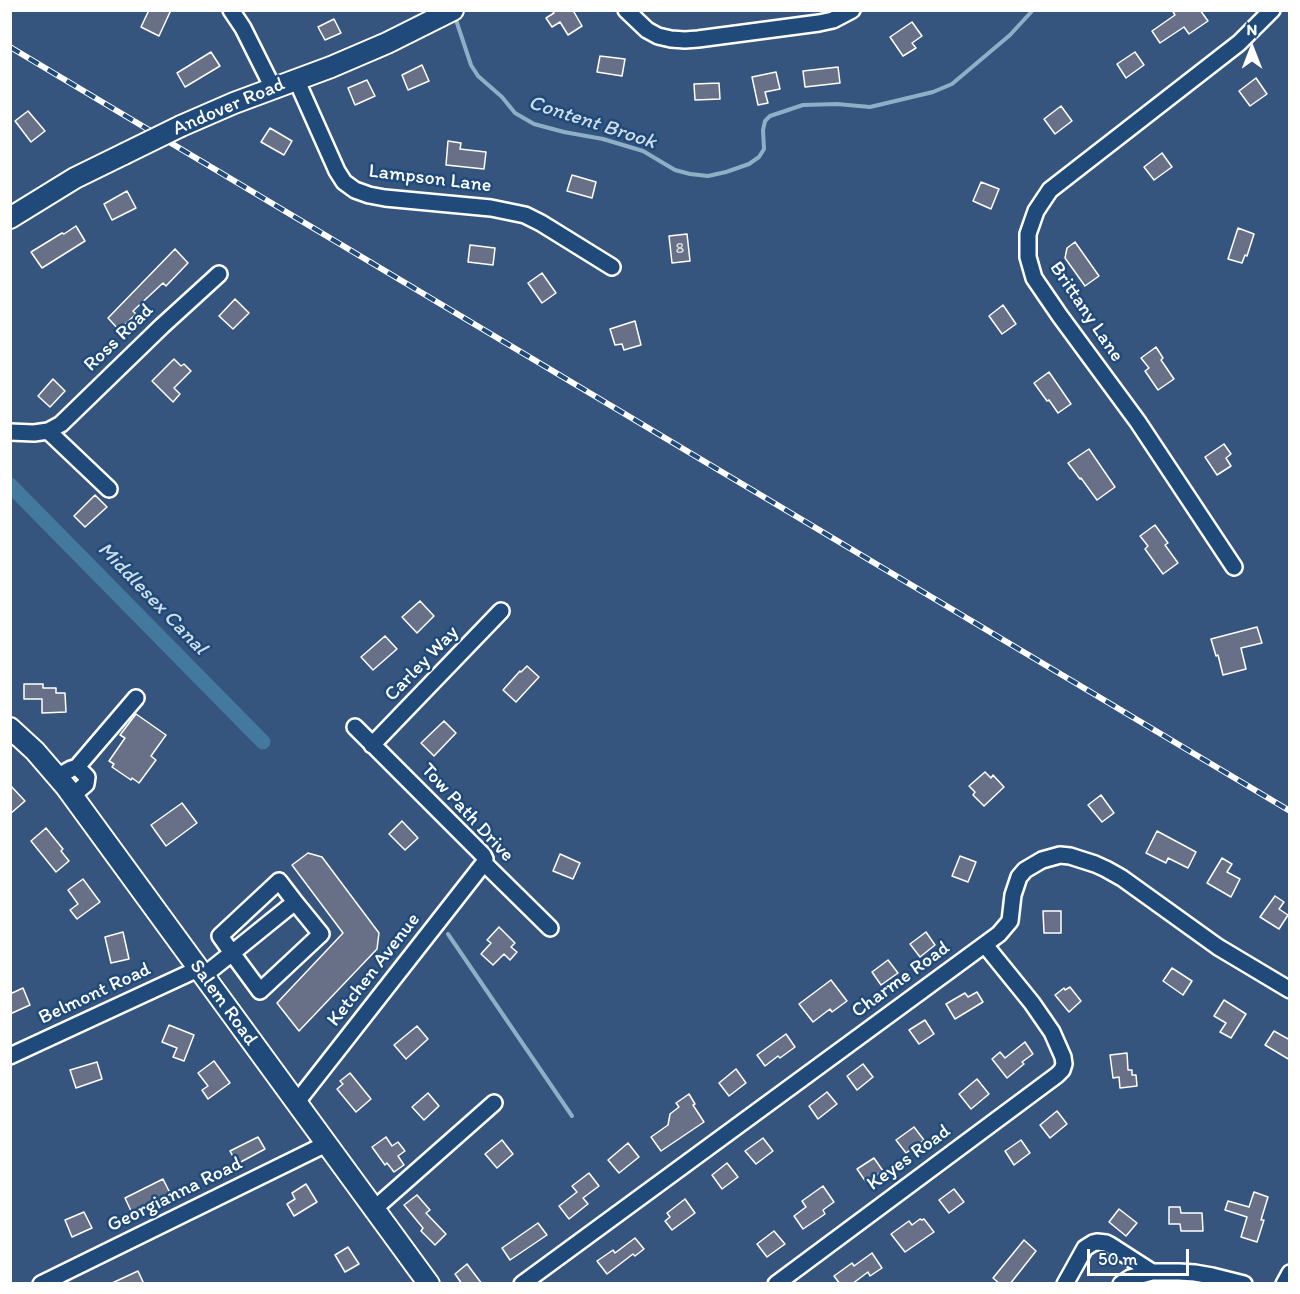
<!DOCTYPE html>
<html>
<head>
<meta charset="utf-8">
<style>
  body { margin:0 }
  #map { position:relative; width:1300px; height:1294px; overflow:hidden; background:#35557e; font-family:Itim,sans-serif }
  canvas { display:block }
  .frame { position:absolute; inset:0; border:12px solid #fff; pointer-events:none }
  .north { position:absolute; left:1222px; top:18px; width:60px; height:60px; -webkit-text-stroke:4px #1f4a7a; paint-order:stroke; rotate:0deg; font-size:16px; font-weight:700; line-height:24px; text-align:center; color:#fff }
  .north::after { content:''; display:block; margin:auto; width:21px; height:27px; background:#fff; clip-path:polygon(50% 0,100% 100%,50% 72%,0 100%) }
  .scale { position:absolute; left:1087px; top:1249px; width:102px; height:27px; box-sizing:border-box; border:3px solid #fff; border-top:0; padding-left:8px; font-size:18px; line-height:21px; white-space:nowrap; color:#fff; -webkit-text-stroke:4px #1f4a7a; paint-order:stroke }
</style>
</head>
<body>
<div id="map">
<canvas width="1300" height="1294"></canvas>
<div class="frame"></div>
<div class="north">N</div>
<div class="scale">50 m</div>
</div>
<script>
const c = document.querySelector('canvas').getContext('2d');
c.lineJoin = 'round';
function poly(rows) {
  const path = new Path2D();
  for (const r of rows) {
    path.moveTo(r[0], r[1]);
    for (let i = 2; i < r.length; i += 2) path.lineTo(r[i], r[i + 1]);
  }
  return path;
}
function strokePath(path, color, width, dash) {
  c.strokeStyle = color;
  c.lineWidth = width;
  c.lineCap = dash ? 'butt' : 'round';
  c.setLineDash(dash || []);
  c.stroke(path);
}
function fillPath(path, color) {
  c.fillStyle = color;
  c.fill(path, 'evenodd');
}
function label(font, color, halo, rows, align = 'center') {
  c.font = font + ' Itim,sans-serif';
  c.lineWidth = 5;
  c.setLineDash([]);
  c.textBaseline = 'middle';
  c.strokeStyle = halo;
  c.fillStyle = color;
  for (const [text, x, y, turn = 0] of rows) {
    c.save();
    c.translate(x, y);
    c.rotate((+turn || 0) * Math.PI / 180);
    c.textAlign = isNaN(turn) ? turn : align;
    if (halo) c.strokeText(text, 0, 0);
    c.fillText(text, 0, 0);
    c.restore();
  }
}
const stream = poly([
  [455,17,471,65,478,76,502,97,515,113,534,124,564,132,603,139,643,151,675,170,690,174,708,176,726,172,749,164,759,157,764,149,763,130,765,121,770,116,803,105,837,104,870,107,933,92,952,84,1010,35,1033,10],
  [448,934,572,1116]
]);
const canal = poly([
  [10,485,263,742]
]);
const building = poly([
  [149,10,171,10,159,36,141,27,149,10],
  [552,10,577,10,574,12,582,26,568,35,560,22,552,27,546,18,554,13,552,10],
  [1172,10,1200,10,1208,21,1189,34,1184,27,1160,43,1152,31,1175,15,1172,10],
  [334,19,341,33,325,40,318,27,334,19],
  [912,22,922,36,912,43,916,48,903,56,890,37,912,22],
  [211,52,220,66,185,87,177,73,211,52],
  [1135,52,1144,65,1126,78,1117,64,1135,52],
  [600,56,625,59,622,76,597,72,600,56],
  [422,65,429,81,408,90,402,75,422,65],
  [838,67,840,83,805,87,803,71,838,67],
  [776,72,780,89,765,92,768,103,758,105,752,77,776,72],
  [1256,78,1267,94,1250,106,1239,91,1256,78],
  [367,80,375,96,355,105,348,88,367,80],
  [719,83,720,99,695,100,694,84,719,83],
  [1061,106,1072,121,1055,134,1044,119,1061,106],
  [28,111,45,131,31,142,15,121,28,111],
  [270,128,292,141,284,155,261,142,270,128],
  [448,141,461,143,460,149,486,152,484,169,446,165,448,141],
  [1162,153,1172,167,1154,180,1144,167,1162,153],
  [572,175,596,182,592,198,567,191,572,175],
  [981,182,999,189,991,209,973,201,981,182],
  [127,191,136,208,112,220,104,204,127,191],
  [76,226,85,241,42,268,31,252,62,233,64,234,76,226],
  [1238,228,1254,234,1247,256,1245,255,1242,263,1228,259,1238,228],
  [687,234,690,261,672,263,669,236,687,234],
  [1075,242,1099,276,1085,286,1065,258,1067,248,1075,242],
  [470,245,495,248,493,265,468,262,470,245],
  [175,249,188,263,166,286,163,283,133,311,136,314,119,330,108,318,175,249],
  [542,273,556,293,542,303,528,283,542,273],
  [235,299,249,313,233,329,219,316,235,299],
  [1003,305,1016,324,1002,334,989,316,1003,305],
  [635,321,641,345,624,350,622,344,615,345,610,329,635,321],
  [1156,347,1163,358,1161,360,1174,379,1158,390,1145,371,1149,368,1141,358,1156,347],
  [174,359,181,366,184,364,191,371,174,388,180,394,173,402,152,381,174,359],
  [1049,372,1071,404,1058,413,1049,400,1047,401,1034,383,1049,372],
  [53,379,65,391,50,407,38,396,53,379],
  [1224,444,1231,454,1226,458,1231,466,1217,475,1205,457,1224,444],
  [1089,449,1115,487,1097,500,1081,478,1080,479,1068,463,1089,449],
  [95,495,107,507,85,527,74,516,95,495],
  [1155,525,1168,543,1165,545,1178,563,1163,574,1145,549,1148,546,1140,536,1155,525],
  [420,601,434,616,417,633,402,617,420,601],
  [1257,627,1262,643,1241,648,1246,669,1223,675,1218,655,1216,656,1211,639,1257,627],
  [385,636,397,649,373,670,361,657,385,636],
  [527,666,539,677,516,702,503,690,520,671,521,672,527,666],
  [24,684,43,684,43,688,56,688,56,693,65,693,66,712,42,713,42,699,24,699,24,684],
  [136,714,166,735,151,756,156,760,139,783,132,778,131,780,112,767,114,764,109,761,125,738,120,735,136,714],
  [444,721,456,733,434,756,421,743,444,721],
  [985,772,991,778,993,775,1004,787,984,806,973,795,975,792,969,786,985,772],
  [10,785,25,801,10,814,10,785],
  [1101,795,1114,813,1102,822,1088,805,1101,795],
  [182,803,197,823,166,846,151,825,182,803],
  [402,821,418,838,405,850,389,834,402,821],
  [46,828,63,849,61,851,69,861,56,872,31,841,46,828],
  [1157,831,1196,852,1188,868,1168,858,1166,863,1146,853,1157,831],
  [308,853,322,857,379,933,377,949,299,1031,277,1003,343,933,292,865,308,853],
  [560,854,580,863,573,879,553,871,560,854],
  [960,856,976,862,968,882,952,876,960,856],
  [1222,858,1232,864,1227,872,1240,879,1231,897,1207,883,1222,858],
  [83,879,100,902,77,919,70,910,78,904,68,890,83,879],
  [1275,896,1284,902,1279,909,1288,915,1279,929,1260,917,1275,896],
  [1043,911,1061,911,1061,933,1044,933,1043,911],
  [499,927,515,943,511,947,517,952,510,960,504,954,493,965,481,954,491,943,487,940,499,927],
  [123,932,129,959,111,963,105,937,123,932],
  [926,932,935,945,920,957,910,944,926,932],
  [888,960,898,973,881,985,872,972,888,960],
  [1172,968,1192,981,1183,995,1163,981,1172,968],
  [831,980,847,1001,832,1012,830,1009,813,1022,799,1004,831,980],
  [1070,987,1081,1001,1069,1012,1055,995,1064,988,1065,990,1070,987],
  [23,988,30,1005,10,1014,10,994,23,988],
  [977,992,983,1002,955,1019,946,1004,965,993,968,997,977,992],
  [1224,1000,1246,1014,1231,1038,1220,1032,1226,1023,1214,1016,1224,1000],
  [925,1020,934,1034,919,1044,909,1030,925,1020],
  [169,1025,194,1035,184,1061,173,1057,177,1048,162,1042,169,1025],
  [417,1026,428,1039,406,1059,394,1045,417,1026],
  [1274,1031,1290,1040,1290,1060,1265,1045,1274,1031],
  [786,1034,795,1047,780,1058,778,1056,765,1066,757,1055,786,1034],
  [1025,1042,1033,1054,1022,1062,1024,1064,1007,1078,992,1059,1000,1052,1005,1058,1025,1042],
  [1127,1053,1128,1070,1132,1070,1132,1075,1136,1075,1137,1086,1120,1088,1119,1077,1113,1078,1110,1055,1127,1053],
  [214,1061,230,1083,208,1099,202,1090,208,1086,198,1073,214,1061],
  [97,1062,102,1079,76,1088,70,1070,97,1062],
  [863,1064,873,1077,857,1090,847,1076,863,1064],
  [736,1069,746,1083,729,1096,719,1083,736,1069],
  [350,1073,371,1099,356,1112,337,1089,343,1084,340,1081,350,1073],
  [977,1079,989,1094,971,1109,959,1094,977,1079],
  [827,1092,837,1104,818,1119,809,1106,827,1092],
  [428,1093,439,1106,424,1120,412,1107,428,1093],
  [689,1094,695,1104,693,1105,704,1122,661,1151,651,1137,668,1125,670,1114,679,1107,676,1103,689,1094],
  [1057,1111,1067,1124,1050,1138,1040,1125,1057,1111],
  [914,1127,924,1140,906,1153,896,1140,914,1127],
  [258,1137,265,1149,237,1164,230,1151,258,1137],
  [386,1137,392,1146,398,1142,405,1151,398,1156,404,1165,394,1172,387,1163,385,1165,372,1147,386,1137],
  [763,1138,773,1151,756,1164,745,1151,763,1138],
  [502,1140,513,1154,497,1168,485,1154,502,1140],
  [1021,1140,1030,1153,1014,1165,1005,1151,1021,1140],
  [628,1143,639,1157,619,1173,608,1160,628,1143],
  [874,1158,883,1171,866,1182,857,1169,874,1158],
  [727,1163,738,1177,722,1189,712,1175,727,1163],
  [589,1173,599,1186,583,1198,588,1204,569,1219,559,1206,577,1192,572,1186,589,1173],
  [163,1179,171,1195,132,1213,125,1198,163,1179],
  [306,1184,317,1202,294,1216,287,1204,295,1199,292,1193,306,1184],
  [823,1186,834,1202,823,1210,825,1214,803,1229,794,1216,806,1207,802,1201,823,1186],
  [954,1189,964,1202,949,1213,939,1200,954,1189],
  [1254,1192,1268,1197,1261,1220,1264,1220,1257,1242,1241,1237,1247,1217,1225,1210,1228,1201,1249,1207,1254,1192],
  [417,1195,430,1210,426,1213,446,1234,435,1245,421,1231,423,1228,404,1205,417,1195],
  [685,1199,695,1213,672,1230,665,1221,670,1217,667,1213,685,1199],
  [1169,1207,1180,1207,1181,1213,1202,1213,1203,1231,1181,1231,1180,1224,1169,1224,1169,1207],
  [1119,1209,1137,1223,1126,1236,1109,1222,1119,1209],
  [84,1212,92,1228,72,1237,65,1220,84,1212],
  [920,1219,922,1220,924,1219,934,1232,905,1252,891,1234,909,1221,912,1225,920,1219],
  [538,1223,547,1235,510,1260,502,1248,538,1223],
  [774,1231,785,1244,767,1257,757,1244,774,1231],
  [635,1238,644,1249,635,1256,633,1254,607,1274,597,1261,613,1250,615,1253,635,1238],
  [1024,1240,1036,1251,1010,1284,1000,1284,993,1278,1024,1240],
  [348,1247,359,1264,345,1272,335,1255,348,1247],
  [872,1253,882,1268,870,1276,868,1272,852,1284,840,1284,834,1276,852,1263,854,1266,872,1253],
  [467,1264,482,1284,462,1284,455,1274,467,1264],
  [138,1271,144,1284,110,1284,138,1271]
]);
const minor = poly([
  [231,10,243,28,273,88],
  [626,10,647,30,658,36,671,39,685,40,698,39,819,23,833,20,852,10],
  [296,79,337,171,344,182,355,190,369,195,385,198,491,208,525,215,541,223,612,267],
  [48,431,61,424,162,326,219,274],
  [10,432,34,433,48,431,109,489],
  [1234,567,1138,422,1060,316,1034,278,1028,257,1028,234,1036,211,1050,190,1239,43,1272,10],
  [355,727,483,855,485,859,484,863,550,928],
  [372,745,501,611],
  [77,767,136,698],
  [57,777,71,769,77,767,87,777,86,784,72,796],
  [203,976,232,953,295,902,279,881,220,936,232,953,260,991,321,934,295,902],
  [10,1056,198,969],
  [296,1103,484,863],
  [374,1209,494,1103],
  [1152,1272,1179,1272,1195,1273,1212,1276,1244,1284],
  [41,1284,326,1144],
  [522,1284,999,934,1010,921,1013,895,1019,877,1025,870,1042,860,1060,855,1070,856,1095,864,1106,869,1122,878,1218,947,1290,990],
  [776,1284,1057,1075,1062,1070,1064,1064,1063,1057,1052,1032,1032,1003,985,945],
  [1065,1284,1085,1248,1093,1243,1097,1242,1106,1243,1110,1245,1152,1272,1130,1278,1121,1284],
  [1284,1284,1290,1273]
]);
const major = poly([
  [181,126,234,103,331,67,387,43,453,10],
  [10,218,75,178,124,154],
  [10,728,35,751,66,787,429,1284]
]);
const rail = poly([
  [10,47,1290,811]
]);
const majorBridge = poly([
  [124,154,181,126]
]);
const numberNames = [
  ["8",680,249]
];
const streetNames = [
  ["Andover Road",229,107,-23],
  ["Lampson Lane",430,179,7],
  ["Brittany Lane",1086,312,56],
  ["Ross Road",119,338,-44],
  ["Carley Way",422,664,-46],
  ["Tow Path Drive",467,813,47],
  ["Ketchen Avenue",374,970,-52],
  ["Charme Road",901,980,-36],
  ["Belmont Road",95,994,-25],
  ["Salem Road",223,1003,54],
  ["Keyes Road",909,1158,-36],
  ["Georgianna Road",175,1195,-26]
];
const waterNames = [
  ["Content Brook",592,123,18],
  ["Middlesex Canal",152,599,46]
];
strokePath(stream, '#8eafc5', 4);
strokePath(canal, '#43799f', 15);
fillPath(building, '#677087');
strokePath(building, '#fff', 1.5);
strokePath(minor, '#fff', 20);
strokePath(major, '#fff', 24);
strokePath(minor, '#1f4a7a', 15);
strokePath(major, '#1f4a7a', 20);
strokePath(rail, '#fff', 6);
strokePath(rail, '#1f4a7a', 4, [11]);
strokePath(majorBridge, '#fff', 24, []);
strokePath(majorBridge, '#1f4a7a', 20);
label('16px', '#d9dbe1', null, numberNames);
label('20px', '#fff', '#1f4a7a', streetNames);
label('italic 21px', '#d0dee7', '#1f4a7a', waterNames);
</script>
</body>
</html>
